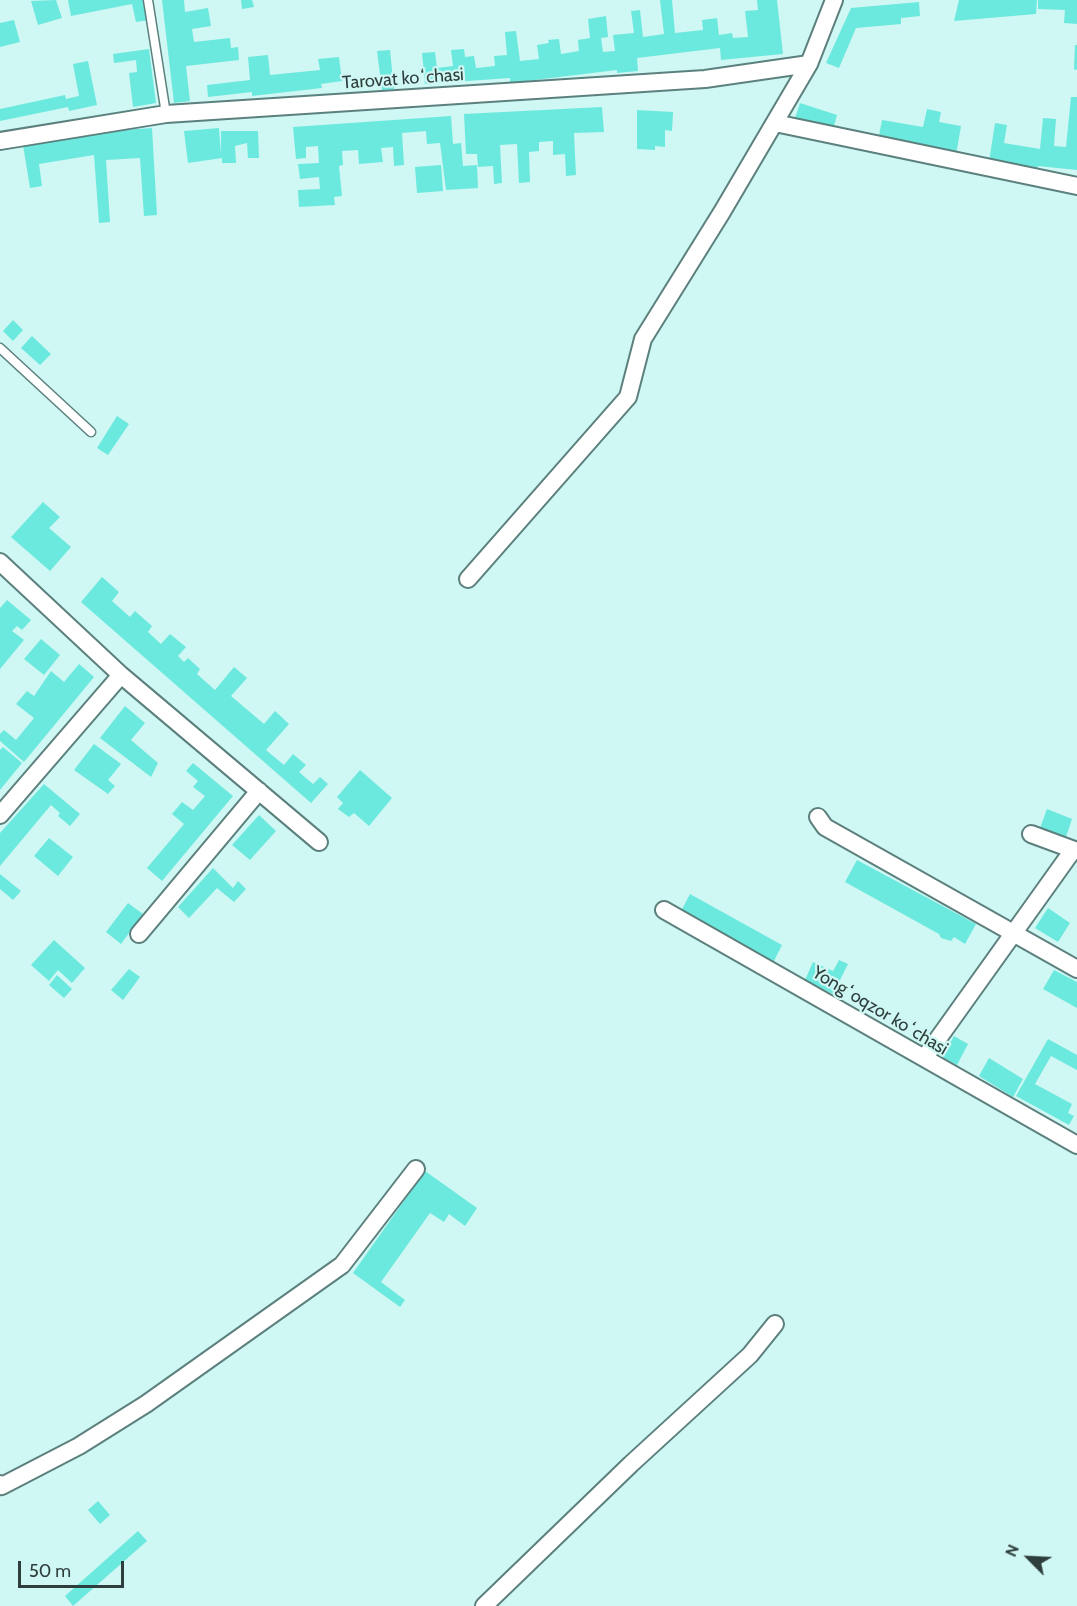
<!DOCTYPE html>
<html>
<head>
<meta charset="utf-8">
<style>
  body { margin:0 }
  #map { position:relative; width:1077px; height:1606px; overflow:hidden; background:#cff7f3; font-family:Cabin,sans-serif }
  canvas { display:block }
  .north { position:absolute; left:999px; top:1528px; width:60px; height:60px; -webkit-text-stroke:4px #cff7f3; paint-order:stroke; rotate:294deg; font-size:16px; font-weight:700; line-height:24px; text-align:center; color:#2e3e3c }
  .north::after { content:''; display:block; margin:auto; width:21px; height:27px; background:#2e3e3c; clip-path:polygon(50% 0,100% 100%,50% 72%,0 100%) }
  .scale { position:absolute; left:18px; top:1561px; width:106px; height:27px; box-sizing:border-box; border:3px solid #2e3e3c; border-top:0; padding-left:8px; font-size:18px; line-height:21px; white-space:nowrap; color:#2e3e3c; -webkit-text-stroke:4px #cff7f3; paint-order:stroke }
</style>
</head>
<body>
<div id="map">
<canvas width="1077" height="1606"></canvas>
<div class="north">N</div>
<div class="scale">50 m</div>
</div>
<script>
const c = document.querySelector('canvas').getContext('2d');
c.lineJoin = 'round';
function fillPath(path, color) {
  c.fillStyle = color;
  c.fill(path, 'evenodd');
}
function poly(rows) {
  const path = new Path2D();
  for (const r of rows) {
    path.moveTo(r[0], r[1]);
    for (let i = 2; i < r.length; i += 2) path.lineTo(r[i], r[i + 1]);
  }
  return path;
}
function strokePath(path, color, width, dash) {
  c.strokeStyle = color;
  c.lineWidth = width;
  c.lineCap = dash ? 'butt' : 'round';
  c.setLineDash(dash || []);
  c.stroke(path);
}
function label(font, color, halo, rows, align = 'center') {
  c.font = font + ' Cabin,sans-serif';
  c.lineWidth = 4.5;
  c.setLineDash([]);
  c.textBaseline = 'middle';
  c.strokeStyle = halo;
  c.fillStyle = color;
  for (const [text, x, y, turn = 0] of rows) {
    c.save();
    c.translate(x, y);
    c.rotate((+turn || 0) * Math.PI / 180);
    c.textAlign = isNaN(turn) ? turn : align;
    if (halo) c.strokeText(text, 0, 0);
    c.fillText(text, 0, 0);
    c.restore();
  }
}
const building = poly([
  [56,0,62,18,38,25,31,1],
  [68,0,145,0,149,20,136,22,132,4,71,16],
  [162,0,184,0,185,12,208,8,211,26,192,29,194,42,230,38,231,48,238,47,239,60,186,66,190,101,174,103],
  [241,0,252,0,254,7,242,9],
  [660,0,672,0,675,33,703,30,702,20,717,18,719,35,732,33,733,38,748,37,745,11,758,10,757,0,777,0,783,54,721,60,720,48,637,58,638,71,617,73,617,70,510,83,510,78,425,84,422,53,435,52,437,68,453,66,451,50,464,49,465,57,474,56,476,68,495,66,494,56,507,55,505,32,516,31,520,61,539,59,537,45,549,43,548,40,559,39,561,54,579,51,578,40,590,38,588,19,606,16,608,37,601,38,603,52,615,51,613,35,634,33,631,11,640,10,643,37,664,34],
  [959,0,1037,0,1036,14,954,21],
  [1038,0,1077,0,1077,24,1064,23,1065,10,1038,9],
  [919,2,920,16,901,18,901,24,856,28,839,68,826,63,851,8],
  [14,20,20,42,0,47,0,23],
  [1075,45,1077,45,1077,70,1074,69],
  [149,49,156,103,133,107,129,73,137,72,136,60,114,63,113,54],
  [390,50,394,89,382,90,377,51],
  [268,55,270,75,320,70,318,59,339,57,342,81,321,84,322,88,252,96,252,92,208,97,207,85,250,80,248,57],
  [88,61,97,105,69,111,68,107,0,121,0,109,65,95,66,99,79,96,73,64],
  [1071,97,1077,97,1077,170,1038,166,1037,169,989,162,995,123,1007,125,1004,143,1040,149,1043,118,1056,119,1054,146,1066,147],
  [800,103,837,115,832,133,794,121],
  [602,107,604,132,574,133,576,175,566,176,565,154,553,155,553,141,539,142,539,151,529,152,530,182,519,183,517,144,500,145,502,183,494,184,493,166,478,167,477,154,466,154,464,114],
  [927,109,941,112,939,122,961,126,956,155,878,141,882,120,923,127],
  [637,110,673,112,672,131,665,130,665,147,655,146,655,150,637,149],
  [451,116,453,144,461,143,463,166,477,165,478,188,446,190,440,143,427,144,426,131,402,133,404,165,394,166,393,147,381,148,383,162,359,164,358,150,342,151,343,165,339,166,342,196,334,197,335,205,299,207,298,190,320,189,319,177,300,179,298,164,319,163,318,146,306,147,306,158,296,159,293,127],
  [152,128,157,215,144,216,140,158,106,160,110,222,99,223,94,155,39,164,42,186,30,188,23,145,93,132],
  [219,128,221,154,221,131,258,131,259,158,248,158,247,143,235,146,236,163,222,163,222,158,188,163,184,131],
  [441,165,443,191,417,193,415,167],
  [13,320,23,330,13,341,3,331],
  [32,336,51,354,40,365,21,348],
  [117,416,129,424,108,455,97,448],
  [43,502,60,517,49,528,71,547,50,571,11,537],
  [102,577,119,592,112,601,130,617,135,611,152,626,148,632,161,644,170,634,186,647,178,656,184,662,188,658,200,669,197,674,215,690,234,667,247,678,231,696,264,724,275,711,289,724,266,750,284,765,293,754,306,765,299,772,313,784,320,777,328,784,311,803,81,602],
  [7,600,31,620,22,630,17,626,12,631,24,640,0,669,0,608],
  [41,639,60,655,44,675,24,659],
  [79,664,94,677,24,762,0,741,0,734,4,730,16,740,34,718,16,704,27,691,34,696,51,671,64,682],
  [125,706,145,723,131,740,158,763,151,777,100,738],
  [94,744,121,764,108,780,115,786,108,794,74,770],
  [3,747,22,763,0,790,0,750],
  [193,763,233,796,162,881,147,868,184,824,172,814,182,802,193,810,205,796,193,787,198,781,186,771],
  [360,770,392,798,369,826,354,813,349,817,338,809,343,803,337,797],
  [44,784,80,814,70,826,58,816,60,813,51,805,0,866,0,833],
  [1047,809,1072,819,1066,837,1040,828],
  [259,815,276,831,250,860,232,845],
  [49,838,73,857,58,876,34,856],
  [857,860,976,924,965,944,954,937,951,941,941,938,939,934,845,882],
  [213,868,233,888,238,881,246,889,234,902,217,888,189,918,178,907],
  [0,874,21,891,13,900,0,889],
  [690,894,782,945,773,963,680,913],
  [128,903,143,914,121,944,106,932],
  [1048,908,1070,923,1058,942,1035,928],
  [54,940,85,968,72,983,58,970,49,981,31,965],
  [839,960,848,964,833,994,805,980,813,962,833,971],
  [129,969,140,977,123,1000,111,990],
  [1054,970,1077,982,1077,1008,1043,989],
  [57,975,72,989,64,998,49,985],
  [954,1036,968,1044,957,1065,942,1057],
  [1048,1039,1077,1055,1077,1070,1051,1056,1035,1084,1072,1104,1068,1113,1074,1116,1069,1125,1016,1096],
  [989,1058,1023,1079,1013,1097,979,1076],
  [425,1171,477,1208,465,1226,449,1214,444,1222,430,1213,381,1282,405,1300,400,1307,353,1273],
  [98,1501,110,1515,100,1524,88,1510],
  [138,1531,147,1541,73,1606,65,1596]
]);
const service = poly([
  [148,0,166,114],
  [0,348,91,432]
]);
const minor = poly([
  [775,123,1077,186],
  [0,141,166,114,705,79,809,64],
  [0,562,121,675,319,842],
  [468,579,628,397,643,339,722,212,809,64,834,0],
  [0,815,121,675],
  [818,817,825,827,1077,969],
  [1031,834,1077,851],
  [664,910,1077,1145],
  [139,934,259,791],
  [925,1057,1073,850],
  [0,1484,2,1486,79,1446,146,1404,342,1265,416,1169],
  [484,1606,631,1464,750,1355,775,1324]
]);
const streetNames = [
  ["Tarovat koʻchasi",403,79,-4],
  ["Yongʻoqzor koʻchasi",880,1011,31]
];
fillPath(building, '#6ce9de');
strokePath(service, '#5c807d', 11);
strokePath(minor, '#5c807d', 20);
strokePath(service, '#fff', 8);
strokePath(minor, '#fff', 16);
label('18px', '#2e3e3c', '#cff7f3', streetNames);
</script>
</body>
</html>
